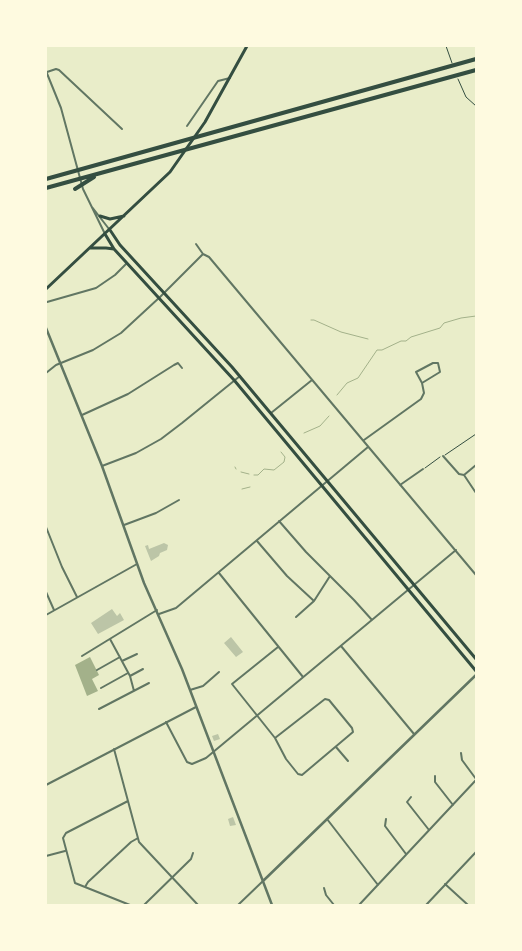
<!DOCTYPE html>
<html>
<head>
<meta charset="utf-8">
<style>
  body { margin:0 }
  #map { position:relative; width:522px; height:951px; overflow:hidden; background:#e9edc9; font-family:Figtree,sans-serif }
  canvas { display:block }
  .frame { position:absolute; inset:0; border:47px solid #fefae0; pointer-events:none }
</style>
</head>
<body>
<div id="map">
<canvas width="522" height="951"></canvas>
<div class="frame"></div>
</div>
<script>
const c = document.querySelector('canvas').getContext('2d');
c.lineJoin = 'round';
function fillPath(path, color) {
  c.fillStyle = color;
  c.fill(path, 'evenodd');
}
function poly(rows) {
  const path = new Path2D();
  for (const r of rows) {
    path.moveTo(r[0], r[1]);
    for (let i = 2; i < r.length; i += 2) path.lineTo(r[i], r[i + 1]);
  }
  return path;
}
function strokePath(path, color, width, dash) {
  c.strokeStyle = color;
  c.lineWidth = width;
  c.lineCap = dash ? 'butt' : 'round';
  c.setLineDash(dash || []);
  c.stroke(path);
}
const water = poly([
  [90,657,99,675,92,679,98,691,87,696,75,665]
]);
const stream = poly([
  [311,320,314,320,341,332,368,339],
  [337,395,347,383,358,378,377,350,382,350,401,341,406,341,411,337,440,328,444,323,461,318,476,316],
  [304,433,320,426,329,416],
  [235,467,236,469],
  [241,472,249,474],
  [254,475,258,475,264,469,274,470,284,462,285,457,281,452],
  [242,489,250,487]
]);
const building = poly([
  [164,543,168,545,167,550,160,553,159,556,151,561,145,546,148,545,149,549],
  [112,609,117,616,120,613,124,620,98,634,91,623],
  [231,637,243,652,236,657,224,643],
  [218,734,220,739,214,741,212,736],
  [233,817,236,825,230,826,228,819]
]);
const path = poly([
  [446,46,452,63],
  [458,79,466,97,476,106],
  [445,455,476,434],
  [425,468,440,457]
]);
const minor = poly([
  [46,71,61,108,83,189,105,234],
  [47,72,56,69,59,70,122,129],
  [187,126,218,81,230,78],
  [92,207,109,229],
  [196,244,203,254,209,257,476,575],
  [47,302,96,288,115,275,127,263],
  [46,373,56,365,93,350,121,333,160,297,203,254],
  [271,413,312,380],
  [82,415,128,394,174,365,178,363,182,368],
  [364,440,421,399,424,393,422,383,440,372,438,363,433,363,416,372,422,383],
  [443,456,459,474,464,475],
  [476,465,464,475,476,493],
  [102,466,136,453,161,439,182,423,240,376],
  [400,485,423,469],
  [279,521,306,552,354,600,372,620],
  [124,525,156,513,179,500],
  [46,527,62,567,77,597],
  [257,541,287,576,314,601],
  [219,573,303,677],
  [46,592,54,610],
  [159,614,176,608,368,447],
  [46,615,137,564],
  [296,617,314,601,330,576],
  [110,639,130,676,134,691],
  [341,646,414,734],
  [82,656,157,610],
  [122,661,137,654],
  [97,670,120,657],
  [130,676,143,669],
  [101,688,128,673],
  [190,690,203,686,219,672],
  [99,709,149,683],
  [166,722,187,762,192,764,206,758,456,550],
  [275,738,286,759,298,774,302,775,353,732,352,728,329,700,325,699,275,738,232,684,278,647],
  [336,747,348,761],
  [114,749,139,842,198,905],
  [461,753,462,760,476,779],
  [435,776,435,782,453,805],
  [46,785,196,707],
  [411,797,407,802,429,830],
  [128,801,66,833,63,838,75,883,130,905],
  [327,819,378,885],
  [386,819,385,826,406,854],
  [46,856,65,851],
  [445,884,468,905],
  [85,887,88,882,131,842,138,838],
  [324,888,326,895,334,905],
  [144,905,191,859,193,853],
  [238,905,263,881],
  [359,905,476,780],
  [426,905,476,852]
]);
const tertiary = poly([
  [46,328,102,466,144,583,182,669,272,905],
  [263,881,476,675]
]);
const secondary = poly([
  [100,216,110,219,124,216],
  [110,230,120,245,232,367,476,659],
  [105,234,114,249,234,380,476,671],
  [90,248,106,248,114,249],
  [46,289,170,172,205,122,247,46]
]);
const motorway = poly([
  [46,179,476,59],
  [46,188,476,70],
  [75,189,94,177]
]);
fillPath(water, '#a3b18a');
strokePath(stream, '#a3b18a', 1);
fillPath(building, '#bcc5a7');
strokePath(path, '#344e41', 1);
strokePath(minor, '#617663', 2);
strokePath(tertiary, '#617663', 2.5);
strokePath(secondary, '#344e41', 3);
strokePath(motorway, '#344e41', 4);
</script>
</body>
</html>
